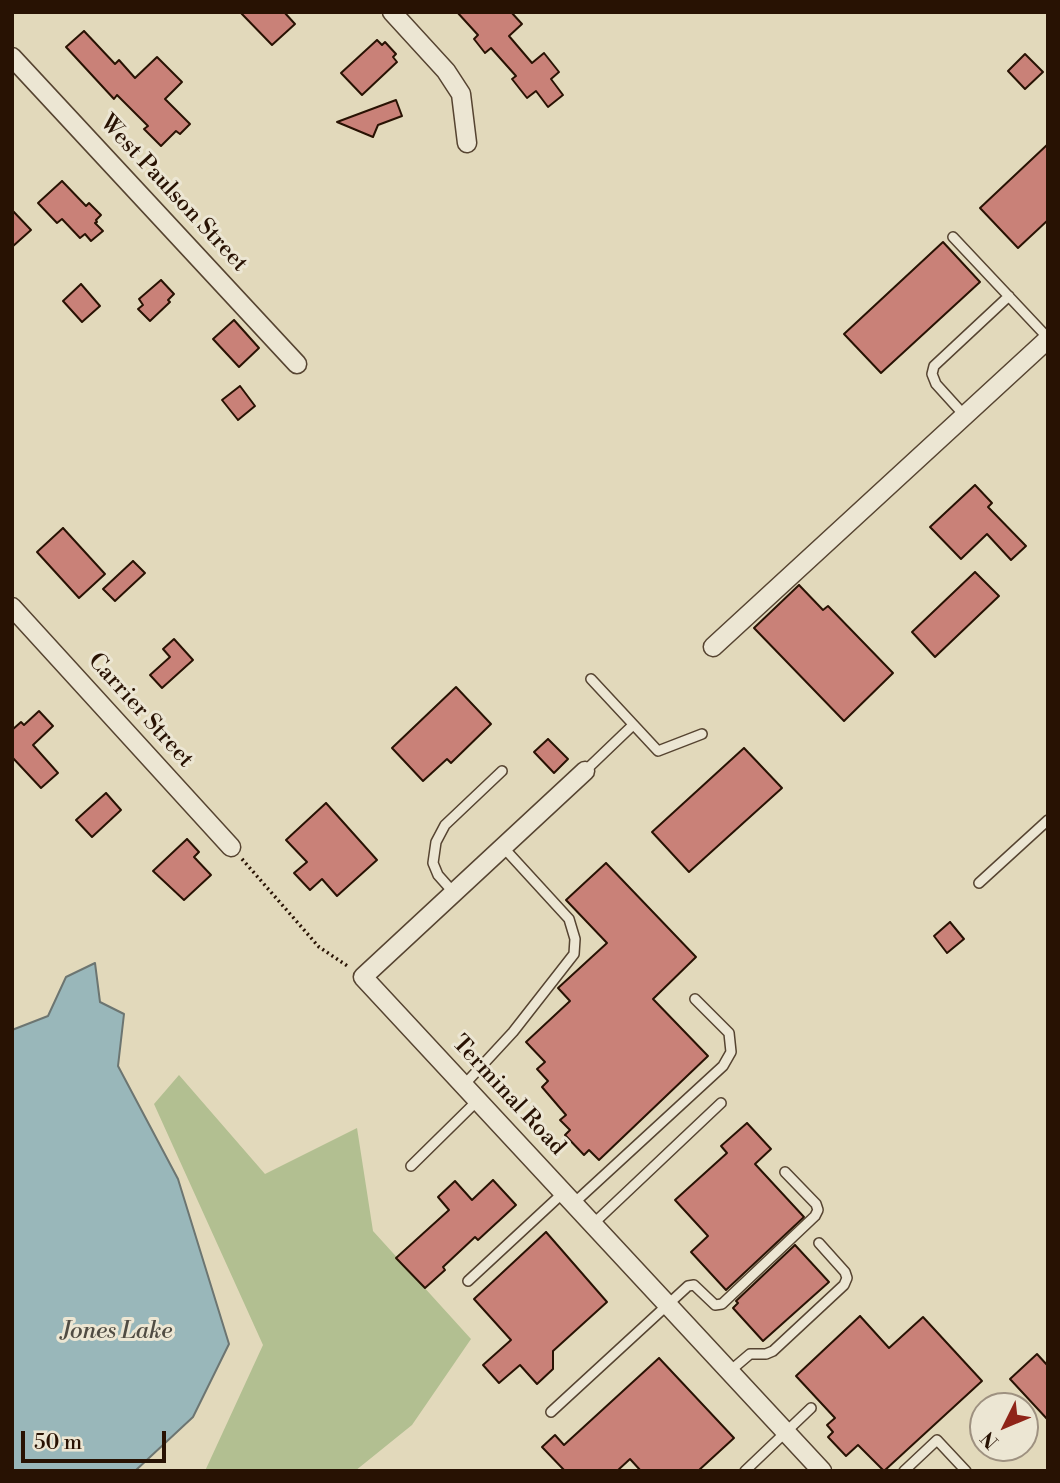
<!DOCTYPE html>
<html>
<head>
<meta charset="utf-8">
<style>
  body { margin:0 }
  #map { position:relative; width:1060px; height:1483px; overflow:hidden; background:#e2d9bb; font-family:"Libre Bodoni",serif }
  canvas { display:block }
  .frame { position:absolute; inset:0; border:14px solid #281203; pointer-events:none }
  .north { position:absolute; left:969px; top:1392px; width:70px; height:70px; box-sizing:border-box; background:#ece6d3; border:2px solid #9e9180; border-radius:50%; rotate:227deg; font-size:19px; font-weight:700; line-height:28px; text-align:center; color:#281203 }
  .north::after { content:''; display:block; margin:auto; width:24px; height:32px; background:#8f2418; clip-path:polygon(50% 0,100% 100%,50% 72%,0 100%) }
  .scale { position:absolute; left:21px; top:1431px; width:145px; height:32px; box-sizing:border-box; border:4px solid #281203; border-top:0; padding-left:9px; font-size:21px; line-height:24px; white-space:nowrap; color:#281203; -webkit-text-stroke:5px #ece6d3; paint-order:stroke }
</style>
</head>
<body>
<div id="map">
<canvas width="1060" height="1483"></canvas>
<div class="frame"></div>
<div class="north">N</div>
<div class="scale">50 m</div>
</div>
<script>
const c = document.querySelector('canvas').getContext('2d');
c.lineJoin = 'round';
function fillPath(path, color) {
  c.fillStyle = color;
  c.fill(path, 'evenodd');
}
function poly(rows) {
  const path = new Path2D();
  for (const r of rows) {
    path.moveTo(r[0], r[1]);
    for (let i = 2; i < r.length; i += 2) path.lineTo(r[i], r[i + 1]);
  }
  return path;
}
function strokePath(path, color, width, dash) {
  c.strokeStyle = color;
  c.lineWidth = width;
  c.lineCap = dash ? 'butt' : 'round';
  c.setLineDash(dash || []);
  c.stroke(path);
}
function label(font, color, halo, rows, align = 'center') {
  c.font = font + ' "Libre Bodoni",serif';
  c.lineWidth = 6;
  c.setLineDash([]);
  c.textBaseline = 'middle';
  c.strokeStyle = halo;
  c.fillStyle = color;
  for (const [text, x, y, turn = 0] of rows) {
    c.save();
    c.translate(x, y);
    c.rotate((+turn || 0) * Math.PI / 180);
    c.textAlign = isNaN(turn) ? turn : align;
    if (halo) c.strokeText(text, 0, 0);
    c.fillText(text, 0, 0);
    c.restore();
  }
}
const green = poly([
  [179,1075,265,1174,357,1128,373,1231,471,1339,412,1425,355,1471,205,1471,263,1345,154,1104]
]);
const water = poly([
  [95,963,100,1002,124,1014,118,1066,178,1179,229,1344,193,1417,135,1471,12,1471,12,1030,48,1016,66,977,95,963]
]);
const building = poly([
  [240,12,284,12,295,24,272,45,240,12],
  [457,12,511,12,522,24,509,36,532,63,544,53,559,72,551,79,563,95,548,107,536,91,527,98,512,79,516,76,491,48,485,53,474,39,478,35,457,12],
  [84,31,115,64,119,60,135,78,157,57,182,82,165,99,190,124,180,134,176,131,161,146,144,129,148,126,117,95,114,99,66,47,84,31],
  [377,40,382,45,385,42,396,54,393,57,397,62,362,95,341,73,377,40],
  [1025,54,1043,72,1025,89,1008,71,1025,54],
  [396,100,402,116,378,125,373,137,337,122,396,100],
  [1048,144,1048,220,1018,248,980,208,1048,144],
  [62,181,86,206,89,203,101,215,96,220,97,222,95,223,103,231,91,241,85,234,80,238,62,219,57,223,38,203,62,181],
  [12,210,31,230,12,247,12,210],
  [943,242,980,282,881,373,844,334,943,242],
  [161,280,174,294,168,300,170,302,150,321,138,309,143,305,139,299,161,280],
  [81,284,100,306,82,322,63,301,81,284],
  [234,320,259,348,239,367,213,339,234,320],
  [240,386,255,406,238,420,222,400,240,386],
  [975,485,992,503,988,507,1026,546,1011,560,987,534,961,559,930,527,975,485],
  [63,528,105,574,79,598,37,552,63,528],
  [133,561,145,573,115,601,103,589,133,561],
  [975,572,999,596,935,657,912,632,975,572],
  [799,585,823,610,828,606,893,673,844,721,754,628,799,585],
  [174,639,193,660,162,688,150,675,170,657,163,649,174,639],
  [456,687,491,724,451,763,447,759,423,781,392,748,456,687],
  [39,711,53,726,33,745,58,773,41,788,12,757,12,730,21,722,24,725,39,711],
  [548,739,568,759,554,773,534,752,548,739],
  [744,748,782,788,689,872,652,832,744,748],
  [106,793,121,810,92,837,76,820,106,793],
  [326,803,377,860,337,896,322,879,310,890,294,873,307,862,286,840,326,803],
  [187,839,199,852,194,857,211,875,184,900,153,871,187,839],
  [606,863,696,957,653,999,708,1056,599,1160,589,1150,584,1155,565,1135,570,1130,560,1120,566,1115,542,1087,548,1081,537,1069,545,1062,526,1042,570,1001,558,988,607,943,566,900,606,863],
  [950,922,964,939,947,953,934,936,950,922],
  [747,1123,771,1149,755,1164,804,1217,726,1290,691,1252,708,1236,675,1200,727,1153,721,1146,747,1123],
  [493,1180,516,1205,478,1240,475,1237,443,1267,445,1270,425,1288,396,1258,449,1210,438,1197,455,1181,472,1200,493,1180],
  [546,1232,607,1302,553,1351,553,1369,537,1384,520,1365,499,1383,483,1365,511,1340,474,1299,546,1232],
  [795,1245,829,1282,763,1341,733,1308,738,1303,736,1301,795,1245],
  [860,1316,889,1348,923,1317,982,1381,884,1471,858,1445,846,1456,828,1437,833,1432,827,1425,835,1418,796,1376,860,1316],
  [1037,1354,1048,1366,1048,1420,1010,1379,1037,1354],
  [659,1358,734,1438,698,1471,641,1471,630,1459,617,1471,565,1471,542,1447,555,1435,564,1445,659,1358]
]);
const path = poly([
  [242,859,319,947,349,967]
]);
const service = poly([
  [953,237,1048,338],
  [965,416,936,384,932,374,934,366,1009,296],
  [591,679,658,751,702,734],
  [585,771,633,725],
  [979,883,1048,820],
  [454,893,438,875,433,863,436,842,445,825,502,771],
  [464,1085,513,1032,574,954,575,939,569,919,503,847],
  [411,1166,478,1100],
  [574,1203,723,1066,731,1052,729,1033,695,999],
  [593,1224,721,1103],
  [468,1281,564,1192],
  [730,1371,750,1354,766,1354,773,1351,844,1285,847,1278,845,1272,819,1243],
  [551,1412,688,1286,694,1285,715,1305,722,1304,815,1216,818,1210,816,1204,785,1172],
  [745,1471,811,1408],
  [904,1471,937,1440,966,1471]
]);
const minor = poly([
  [392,12,446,71,461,94,467,143],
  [12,57,297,364],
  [12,607,231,847],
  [713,647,1048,339],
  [585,771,363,977,822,1471]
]);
const streetNames = [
  ["West Paulson Street",173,194,47],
  ["Carrier Street",140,711,48],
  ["Terminal Road",508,1096,47]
];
const waterNames = [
  ["Jones Lake",117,1332]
];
fillPath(green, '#b2bf91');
fillPath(water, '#99b7ba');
strokePath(water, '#6c7571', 2);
fillPath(building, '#c98178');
strokePath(building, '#281203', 2);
strokePath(service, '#564431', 12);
strokePath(minor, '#564431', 21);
strokePath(path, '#281203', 3.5, [2, 3.5]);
strokePath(service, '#ece6d3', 9);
strokePath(minor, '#ece6d3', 18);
label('23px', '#281203', '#ece6d3', streetNames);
label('italic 24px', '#504c43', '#ece6d3', waterNames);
</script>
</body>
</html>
